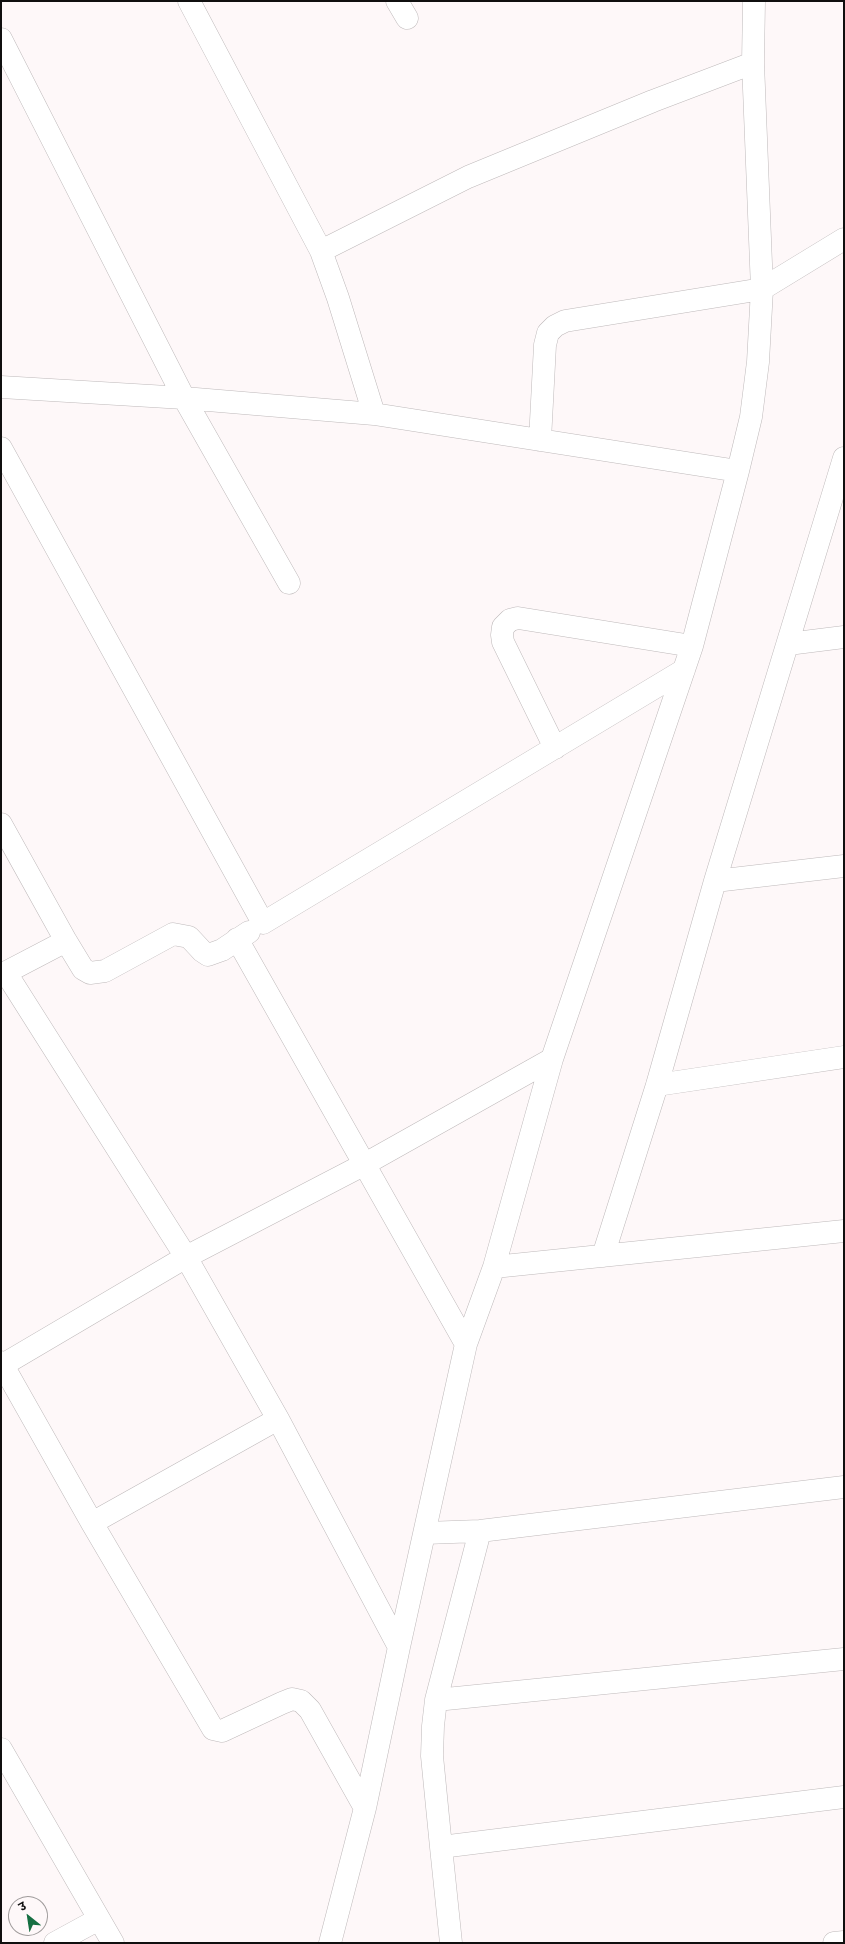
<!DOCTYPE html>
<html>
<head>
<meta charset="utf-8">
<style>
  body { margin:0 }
  #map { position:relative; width:845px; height:1944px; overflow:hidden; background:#fef8f9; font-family:Poppins,"Noto Sans Devanagari",sans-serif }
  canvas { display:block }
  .frame { position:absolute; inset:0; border:2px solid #100f0f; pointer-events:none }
  .north { position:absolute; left:8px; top:1896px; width:40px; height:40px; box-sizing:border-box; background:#fef8f9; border:1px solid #9f9b9b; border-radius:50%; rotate:330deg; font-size:11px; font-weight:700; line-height:16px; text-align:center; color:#100f0f }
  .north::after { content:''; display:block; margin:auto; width:14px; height:18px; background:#166f42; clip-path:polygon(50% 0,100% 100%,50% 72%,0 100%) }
</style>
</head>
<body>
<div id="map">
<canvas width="845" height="1944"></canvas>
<div class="frame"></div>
<div class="north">उ</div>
</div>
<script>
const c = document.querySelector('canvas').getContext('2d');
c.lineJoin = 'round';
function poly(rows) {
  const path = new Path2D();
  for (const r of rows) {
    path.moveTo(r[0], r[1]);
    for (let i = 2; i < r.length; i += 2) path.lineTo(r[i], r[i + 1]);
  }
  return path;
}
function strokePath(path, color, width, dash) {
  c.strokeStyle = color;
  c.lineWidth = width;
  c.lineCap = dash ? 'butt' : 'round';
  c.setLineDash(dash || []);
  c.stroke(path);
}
const minor = poly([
  [189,1,321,251,338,298,374,414],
  [397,1,407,18],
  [1,39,184,398,289,583],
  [321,251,468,177,653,101,753,63],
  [1,387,184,398,374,414,738,471],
  [540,440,545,345,548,333,555,326,565,321,762,289,844,239],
  [1,448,263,923,684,670],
  [788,644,844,637],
  [555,748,503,642,502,635,503,627,510,620,518,618,692,646],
  [1,824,66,941,83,969,90,973,105,971,173,934,189,937,202,951,208,955,222,950,249,932],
  [715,881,844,866],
  [237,939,466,1344],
  [6,973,186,1257,278,1419,399,1647],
  [1,975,66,941],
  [657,1085,844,1057],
  [603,1256,657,1085,715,881,844,458],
  [494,1267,844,1231],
  [1,1362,92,1523,213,1729,222,1731,282,1703,292,1699,301,1701,310,1710,365,1808],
  [1,1366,186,1257,365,1164,552,1059],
  [92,1523,278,1419],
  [425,1533,480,1531,844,1487],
  [436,1700,844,1659],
  [1,1749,113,1943],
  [441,1847,432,1756,433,1726,436,1700,480,1531],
  [55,1943,99,1919],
  [330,1943,365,1808,399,1647,466,1344,494,1267,552,1059,692,646,738,471,751,417,758,362,762,289,753,63,754,1],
  [451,1943,441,1847,844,1797],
  [834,1943,844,1942]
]);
strokePath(minor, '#beb9ba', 23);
strokePath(minor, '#fff', 22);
</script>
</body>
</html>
